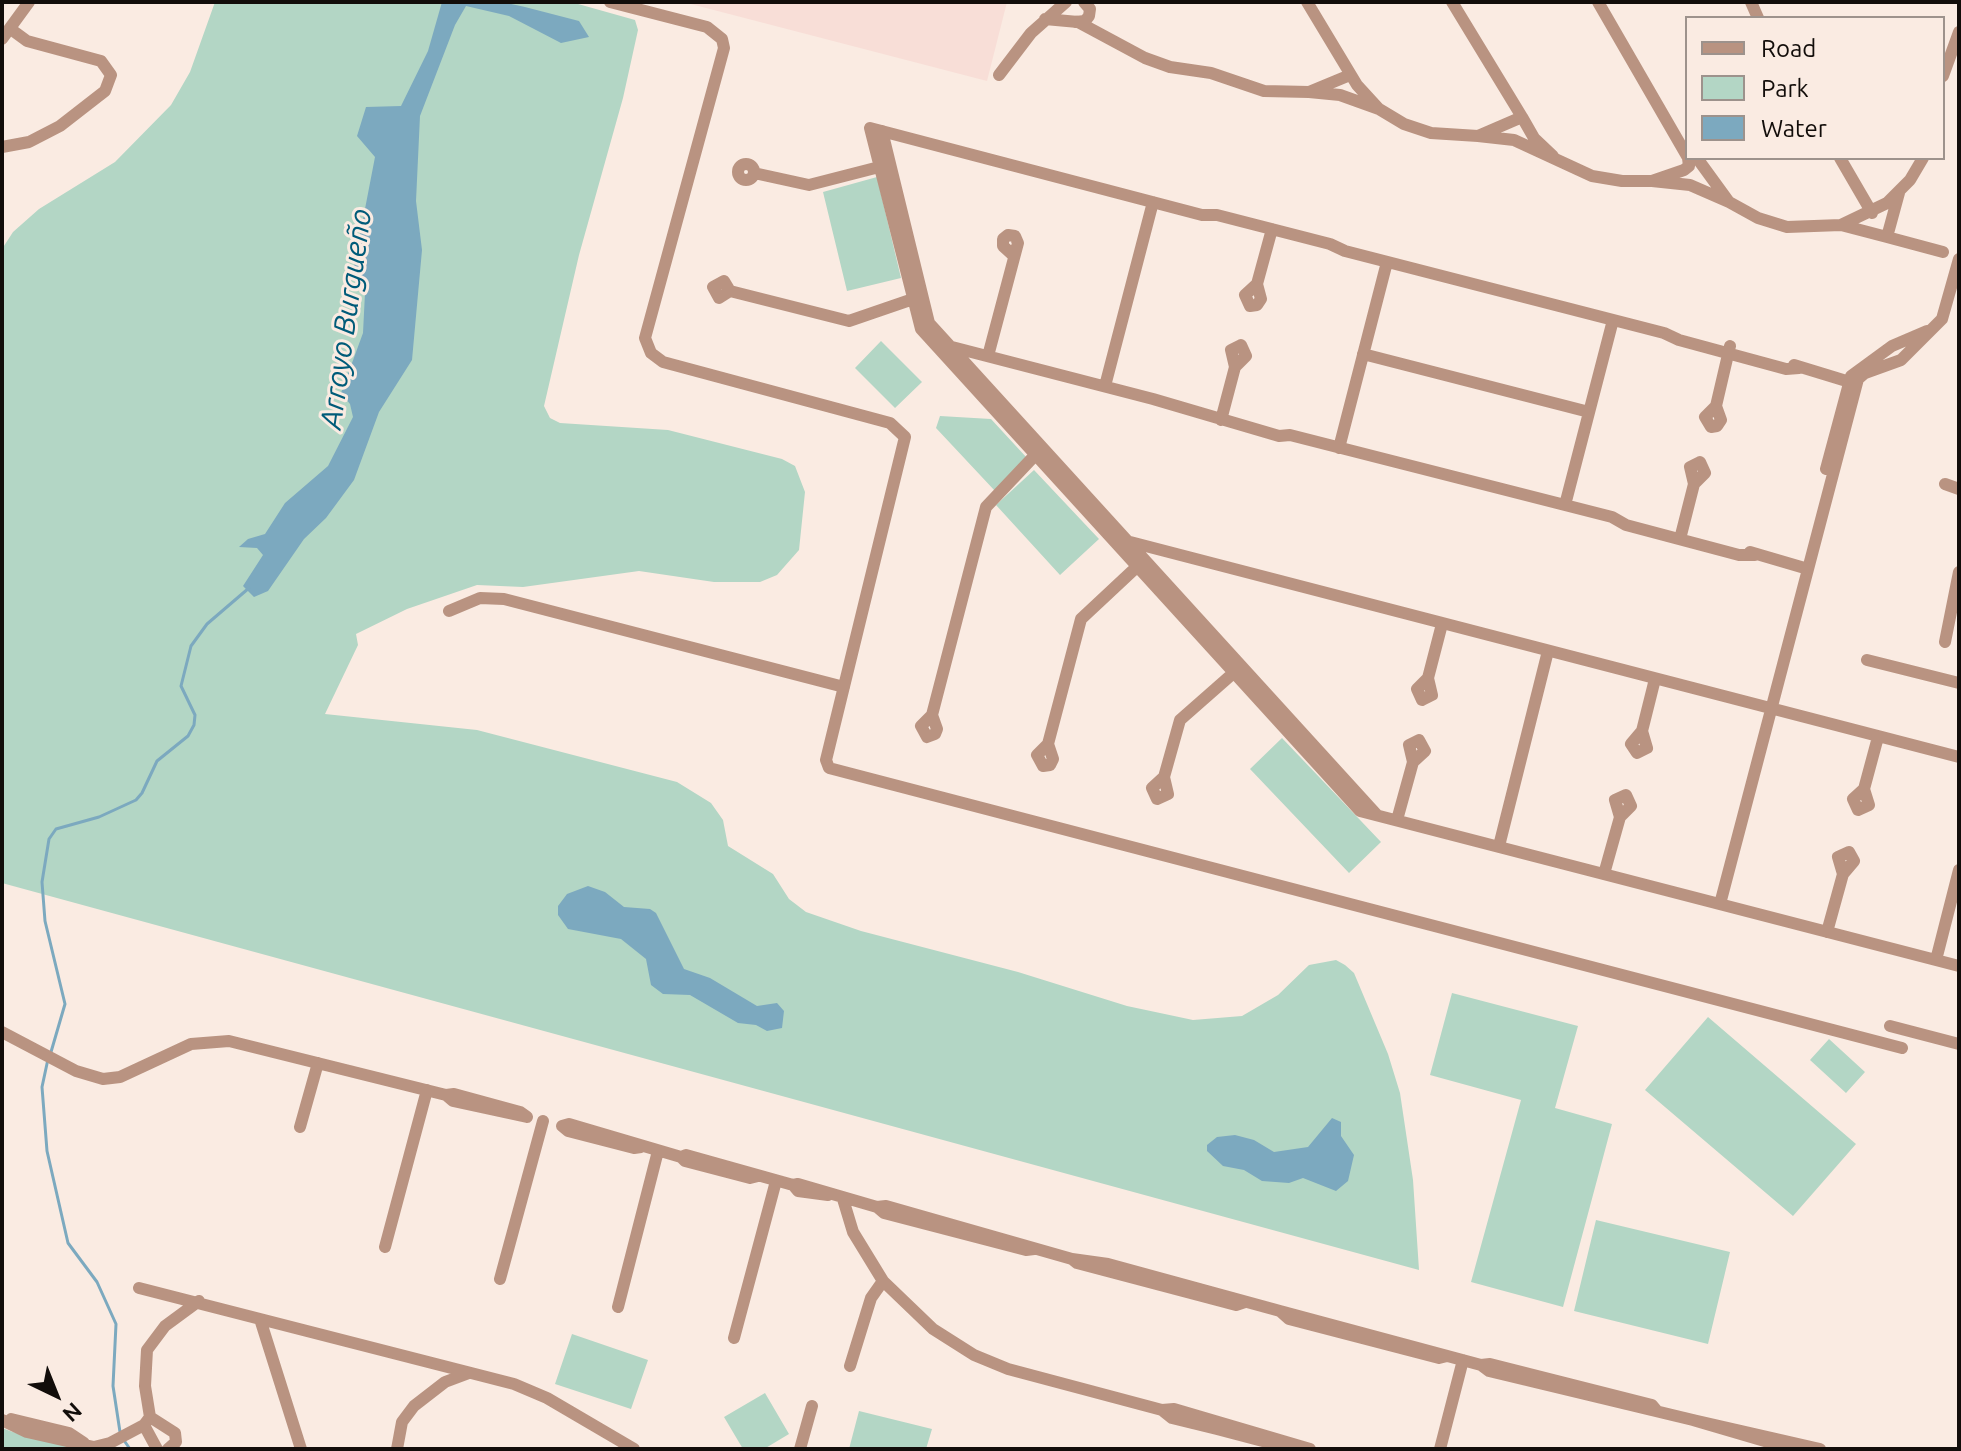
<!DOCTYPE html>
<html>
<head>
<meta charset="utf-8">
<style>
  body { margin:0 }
  #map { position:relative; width:1961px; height:1451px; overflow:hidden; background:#faebe2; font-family:Ubuntu,sans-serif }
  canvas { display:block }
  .frame { position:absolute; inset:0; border:4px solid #120d0a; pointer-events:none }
  .legend { position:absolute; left:1685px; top:16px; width:260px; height:144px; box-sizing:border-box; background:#faebe2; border:2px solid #9d928c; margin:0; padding:10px 14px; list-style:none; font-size:24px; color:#120d0a }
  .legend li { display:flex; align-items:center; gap:16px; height:40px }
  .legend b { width:40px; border:2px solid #9d928c }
  .north { position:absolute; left:16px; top:1355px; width:80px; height:80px; -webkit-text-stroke:6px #faebe2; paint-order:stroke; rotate:137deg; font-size:22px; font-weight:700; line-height:32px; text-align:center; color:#120d0a }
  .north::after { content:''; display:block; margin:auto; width:28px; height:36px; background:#120d0a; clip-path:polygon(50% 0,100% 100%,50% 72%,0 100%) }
</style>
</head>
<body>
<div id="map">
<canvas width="1961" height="1451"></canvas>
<div class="frame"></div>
<ul class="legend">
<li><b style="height:10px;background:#b99381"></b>Road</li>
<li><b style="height:22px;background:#b3d6c5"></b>Park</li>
<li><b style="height:22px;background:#7ca9bf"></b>Water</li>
</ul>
<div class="north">N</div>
</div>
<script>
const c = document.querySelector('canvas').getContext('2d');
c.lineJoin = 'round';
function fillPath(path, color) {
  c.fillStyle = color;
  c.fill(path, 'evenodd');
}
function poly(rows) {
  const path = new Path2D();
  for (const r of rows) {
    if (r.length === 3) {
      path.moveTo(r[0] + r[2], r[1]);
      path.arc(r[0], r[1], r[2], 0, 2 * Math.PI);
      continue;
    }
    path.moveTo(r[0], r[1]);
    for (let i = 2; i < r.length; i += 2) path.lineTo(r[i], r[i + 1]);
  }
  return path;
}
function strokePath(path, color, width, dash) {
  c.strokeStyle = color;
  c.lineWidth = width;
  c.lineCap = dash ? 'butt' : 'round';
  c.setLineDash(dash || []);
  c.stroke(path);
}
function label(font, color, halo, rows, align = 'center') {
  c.font = font + ' Ubuntu,sans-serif';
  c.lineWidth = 6;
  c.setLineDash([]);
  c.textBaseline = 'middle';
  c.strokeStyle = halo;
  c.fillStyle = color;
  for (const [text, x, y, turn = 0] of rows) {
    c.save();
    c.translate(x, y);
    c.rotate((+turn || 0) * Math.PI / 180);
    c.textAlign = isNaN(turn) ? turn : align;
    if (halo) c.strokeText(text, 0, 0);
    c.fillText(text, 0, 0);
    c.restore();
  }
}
const education = poly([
  [683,2,1007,2,987,81]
]);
const green = poly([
  [215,2,571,2,635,20,638,30,623,98,579,255,544,406,550,418,560,423,668,430,782,459,795,466,805,492,799,550,777,575,760,582,714,582,639,571,523,587,477,585,407,609,356,634,358,645,325,714,477,730,677,782,711,803,723,820,728,846,773,874,789,899,806,912,861,931,1018,972,1127,1006,1193,1020,1242,1016,1278,995,1309,965,1336,960,1345,965,1354,973,1388,1054,1400,1093,1413,1180,1419,1270,2,883,2,249,13,232,39,209,115,162,171,105,190,72],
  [877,177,901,278,847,291,823,192],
  [881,341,922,382,895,408,855,368],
  [940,416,991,419,1027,458,995,491,936,428],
  [1034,470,1099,539,1060,575,996,505],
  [1282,738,1381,842,1349,873,1250,769],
  [1452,993,1578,1026,1555,1108,1612,1124,1563,1307,1471,1282,1521,1100,1430,1075],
  [1708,1017,1856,1144,1793,1216,1645,1090],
  [1829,1039,1865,1072,1846,1093,1810,1060],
  [1596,1220,1730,1252,1708,1344,1574,1311],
  [572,1334,648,1360,631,1409,555,1384],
  [765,1393,789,1434,764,1449,743,1449,724,1417],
  [859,1411,932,1429,926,1449,849,1449],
  [2,1428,13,1432,81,1449,2,1449]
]);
const water = poly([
  [442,2,502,2,525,7,579,21,589,37,561,43,509,16,466,6,455,25,420,116,416,201,422,250,412,360,379,412,354,480,326,518,304,539,268,591,254,597,243,586,263,555,257,548,239,547,248,539,265,534,285,503,328,466,353,417,350,404,341,393,363,333,365,293,354,266,375,157,357,136,366,107,401,106,428,51],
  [588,886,605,892,624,907,650,909,656,913,684,969,710,978,757,1006,777,1003,784,1011,782,1028,767,1031,756,1025,738,1023,690,995,663,994,651,985,646,959,621,939,568,929,558,915,558,906,567,894],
  [1332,1118,1341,1122,1341,1136,1354,1155,1348,1181,1336,1191,1303,1178,1289,1183,1262,1181,1244,1170,1223,1166,1207,1151,1207,1145,1217,1137,1235,1135,1254,1140,1274,1152,1308,1147]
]);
const stream = poly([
  [51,1052,65,1004,45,921,42,882,49,839,56,829,99,817,136,800,142,793,157,761,188,736,194,725,195,715,181,686,191,646,207,624,249,588],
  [48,1059,42,1087,47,1151,68,1243,97,1282,116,1324,113,1386,120,1432],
  [123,1439,130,1449]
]);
const minor = poly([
  [610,2,707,27,722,39,724,48,645,338,651,353,663,362,890,423,905,437,826,760,829,768,1902,1048],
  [1307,2,1357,85,1379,109,1340,95,1309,92,1350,75],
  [1452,2,1522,117],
  [1598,2,1687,156],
  [1751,2,1758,18],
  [1045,19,1078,22,1145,58,1170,67,1211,73,1264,91,1309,92],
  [1075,22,1085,21,1089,16,1090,9,1084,2],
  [2,39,29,2],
  [999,75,1031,33,1066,2],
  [1943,76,1959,32],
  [1379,109,1404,124,1431,133,1478,136],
  [882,131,929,323,1377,815],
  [2,147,29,142,60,126,105,91,111,75,101,61,27,41,12,30],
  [1553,156,1534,138,1522,117,1478,136,1514,140,1592,176,1622,181,1652,181],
  [1688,158,1689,166,1684,170,1652,181,1690,185,1729,202,1697,158],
  [1840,158,1872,213],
  [746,172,8],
  [754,173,809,185,887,165],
  [1899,193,1887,237,1841,225,1887,203,1910,180,1923,158],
  [1729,202,1758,218,1787,227,1841,225],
  [1887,237,1943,252],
  [1257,284,1245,295,1250,306,1257,305,1261,299,1257,284,1272,229],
  [730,291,719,298,713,287,724,281,730,291,849,321,916,298],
  [952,347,1153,399,1279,436,1290,435,1612,517,1626,525,1739,555,1755,555],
  [1363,354,1589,412],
  [988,356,1018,243,1015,236,1008,235,1003,239,1003,246,1014,256],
  [1794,365,1853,383],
  [1799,368,1786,369,1679,340,1664,333,1345,251,1330,244,1217,215,1202,215,870,128,921,329,1360,811,1959,966],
  [1105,386,1153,202],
  [1716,406,1721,420,1717,426,1711,427,1705,417,1716,406,1730,346],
  [1221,420,1235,367,1246,356,1241,345,1231,350,1235,367],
  [1339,448,1387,262],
  [1826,469,1851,376,1892,346,1927,331],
  [1945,484,1959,489],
  [1565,505,1613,320],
  [1111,537,1959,757],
  [1680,539,1694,484,1705,473,1700,462,1690,467,1694,484],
  [1750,552,1808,569],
  [449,611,480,598,504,599,844,687],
  [1945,642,1959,572],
  [1867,660,1959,683],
  [1428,678,1417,689,1422,700,1432,695,1428,678,1442,624],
  [932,715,937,729,935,734,927,737,921,726,932,715,986,507,1040,450],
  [1642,731,1647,748,1637,753,1631,744,1642,731,1655,679],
  [1048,744,1053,759,1050,765,1043,766,1037,755,1048,744,1081,619,1142,562],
  [1164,777,1152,788,1157,799,1168,794,1164,777,1180,720,1238,669],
  [1864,789,1853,799,1858,810,1869,805,1864,789,1878,737],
  [1397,820,1413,762,1425,751,1419,740,1409,745,1413,762],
  [1499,846,1548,651],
  [1604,874,1620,817,1631,806,1626,795,1615,800,1620,817],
  [1720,904,1858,379,1865,373,1901,360,1942,319,1959,259],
  [1827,932,1843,874,1854,861,1849,852,1838,857,1843,874],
  [1936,960,1959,870],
  [1890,1026,1959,1044],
  [2,1032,76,1071,103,1079,120,1077,191,1044,229,1041,446,1095,454,1094,520,1112,527,1117,453,1101,446,1095],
  [300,1127,318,1063],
  [641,1147,634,1148,568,1131,562,1126,569,1124,681,1157],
  [758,1176,750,1178,685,1161,681,1157,686,1155,793,1185],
  [828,1195,798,1191,793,1185,798,1184,877,1207],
  [843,1199,853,1232,883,1281,933,1329,974,1355,1008,1369,1162,1410],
  [385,1247,427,1090],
  [1034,1249,1026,1250,884,1213,877,1207,886,1206,1072,1259],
  [500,1279,543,1121],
  [139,1288,514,1384,547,1398,634,1449],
  [1245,1302,1236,1305,1077,1263,1072,1259,1108,1264,1280,1311],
  [618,1307,658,1151],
  [260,1319,301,1449],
  [734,1338,776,1181],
  [1447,1356,1439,1358,1289,1319,1280,1311,1481,1365],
  [850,1366,871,1298,883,1281],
  [1657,1411,1652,1405,1490,1364,1481,1365,1489,1371,1693,1420],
  [150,1417,175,1433,176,1442,168,1449],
  [11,1419,69,1433,84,1443],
  [2,1420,27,1432,94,1447,110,1443,144,1425,150,1417,145,1386,147,1350,165,1326,199,1301],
  [144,1425,157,1449],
  [1291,1444,1274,1444,1217,1429,1172,1418,1162,1410,1174,1409,1310,1449],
  [397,1449,402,1422,414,1406,445,1382,469,1373],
  [800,1449,812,1406],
  [1440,1449,1463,1360],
  [1792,1449,1693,1420,1820,1449]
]);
const waterNames = [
  ["Arroyo Burgueño",346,319,-82]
];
fillPath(education, '#f8ded7');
fillPath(green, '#b3d6c5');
fillPath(water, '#7ca9bf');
strokePath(stream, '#7ca9bf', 3);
strokePath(minor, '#b99381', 12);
label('italic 30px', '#005b79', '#faebe2', waterNames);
</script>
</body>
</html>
